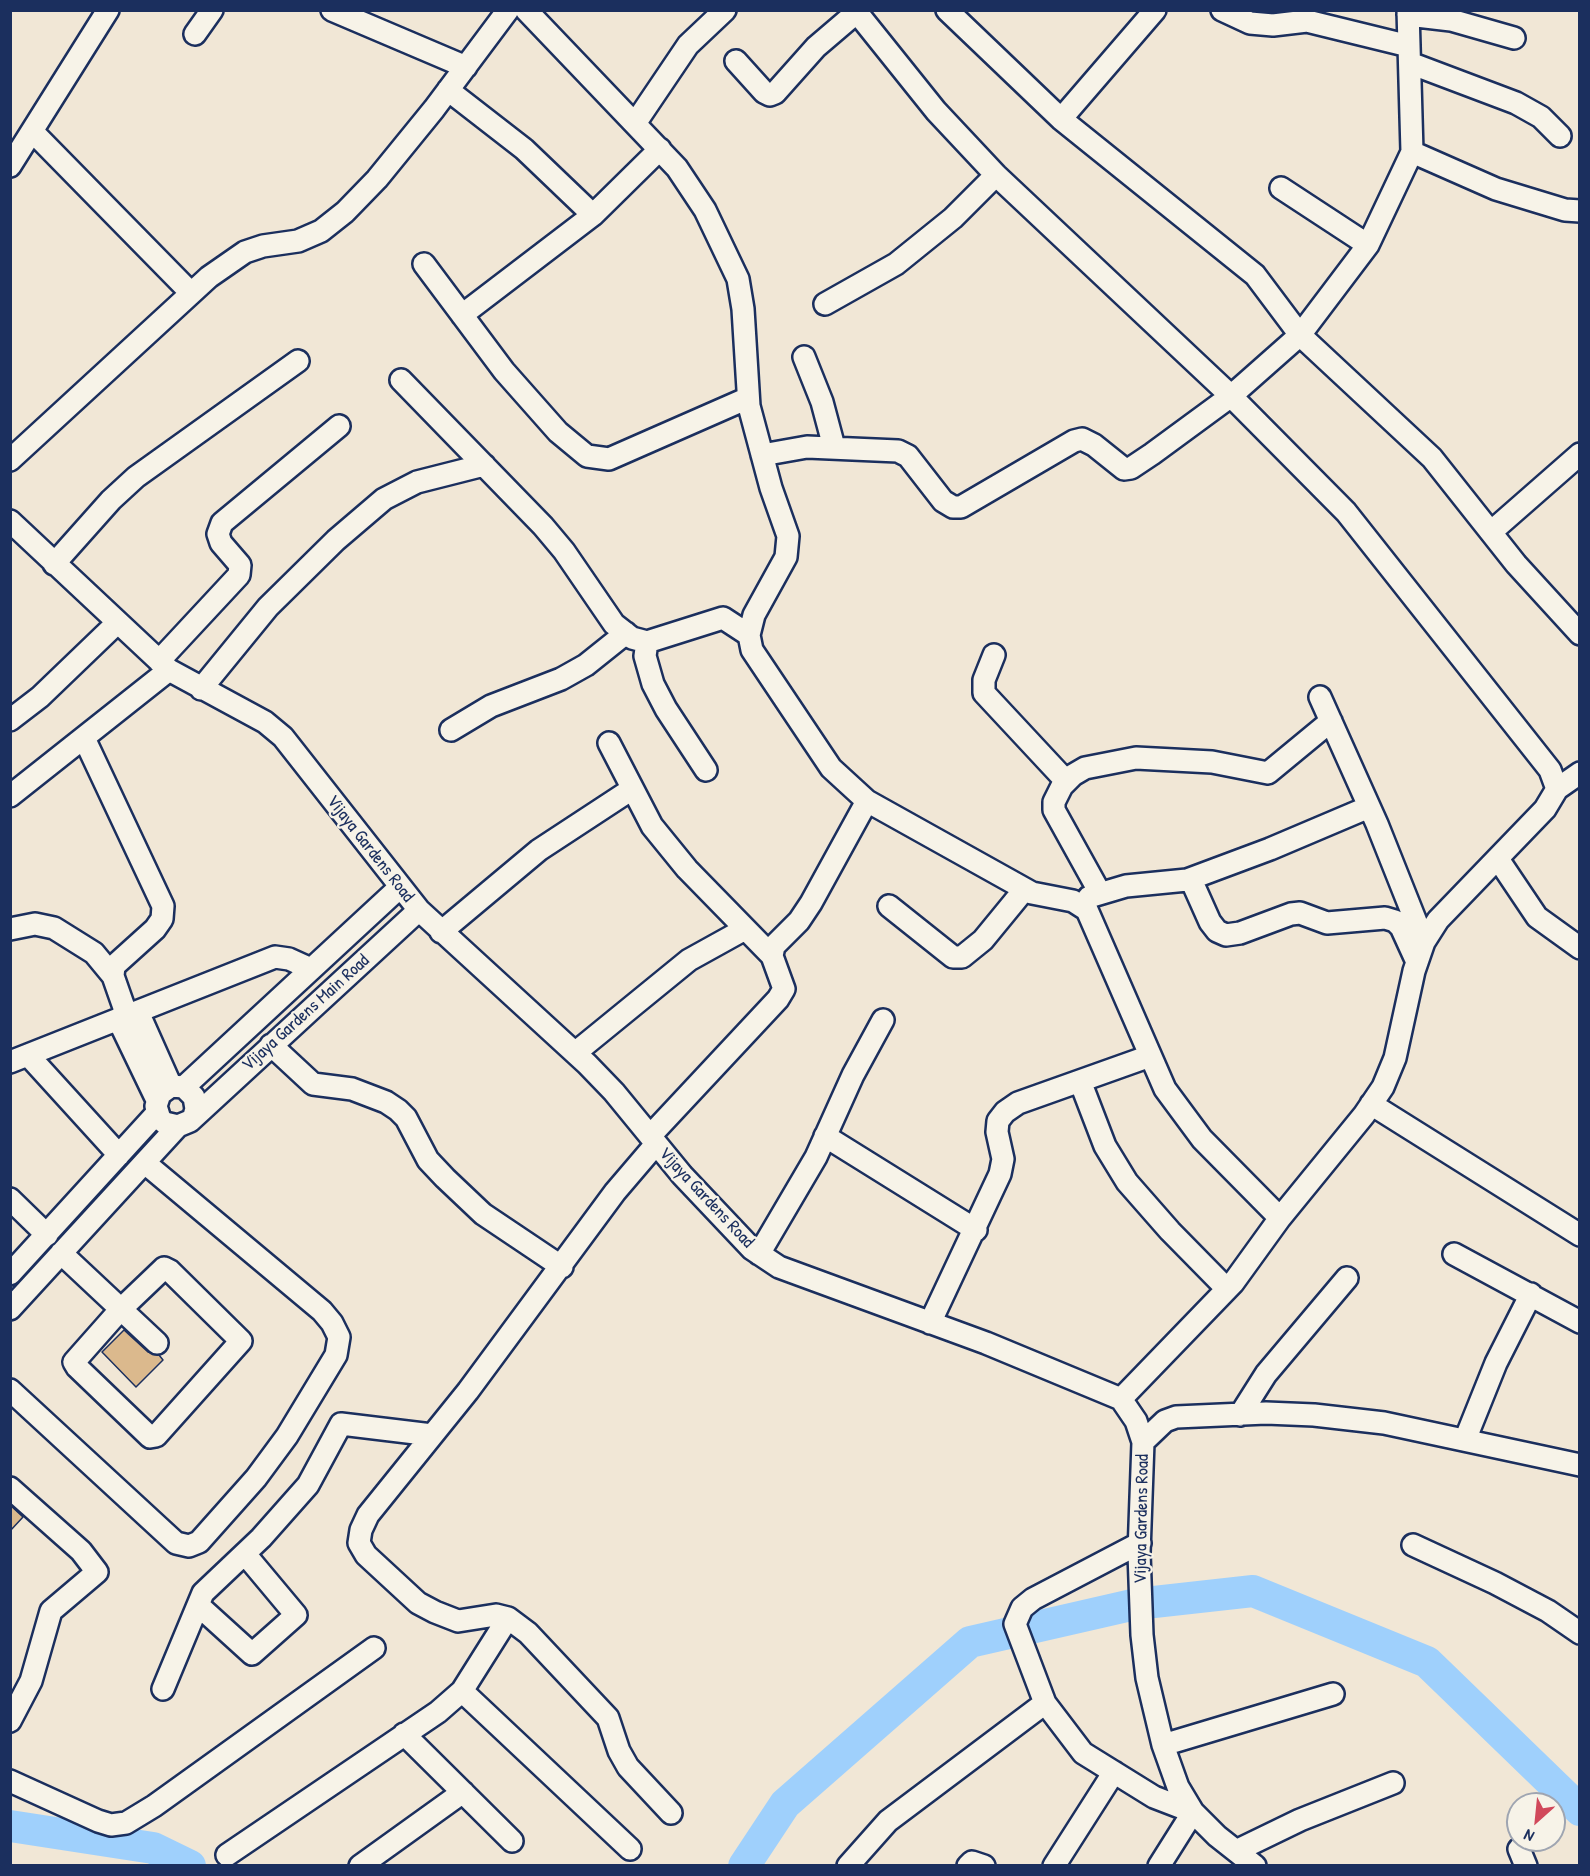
<!DOCTYPE html>
<html>
<head>
<meta charset="utf-8">
<style>
  body { margin:0 }
  #map { position:relative; width:1590px; height:1876px; overflow:hidden; background:#f1e7d6; font-family:"Patrick Hand",sans-serif }
  canvas { display:block }
  .frame { position:absolute; inset:0; border:12px solid #1b2f5e; pointer-events:none }
  .north { position:absolute; left:1506px; top:1792px; width:60px; height:60px; box-sizing:border-box; background:#f7f3e8; border:2px solid #9fa5b1; border-radius:50%; rotate:207deg; font-size:16px; font-weight:700; line-height:24px; text-align:center; color:#1b2f5e }
  .north::after { content:''; display:block; margin:auto; width:21px; height:27px; background:#d1495b; clip-path:polygon(50% 0,100% 100%,50% 72%,0 100%) }
</style>
</head>
<body>
<div id="map">
<canvas width="1590" height="1876"></canvas>
<div class="frame"></div>
<div class="north">N</div>
</div>
<script>
const c = document.querySelector('canvas').getContext('2d');
c.lineJoin = 'round';
function poly(rows) {
  const path = new Path2D();
  for (const r of rows) {
    path.moveTo(r[0], r[1]);
    for (let i = 2; i < r.length; i += 2) path.lineTo(r[i], r[i + 1]);
  }
  return path;
}
function strokePath(path, color, width, dash) {
  c.strokeStyle = color;
  c.lineWidth = width;
  c.lineCap = dash ? 'butt' : 'round';
  c.setLineDash(dash || []);
  c.stroke(path);
}
function fillPath(path, color) {
  c.fillStyle = color;
  c.fill(path, 'evenodd');
}
function label(font, color, halo, rows, align = 'center') {
  c.font = font + ' "Patrick Hand",sans-serif';
  c.lineWidth = 4.5;
  c.setLineDash([]);
  c.textBaseline = 'middle';
  c.strokeStyle = halo;
  c.fillStyle = color;
  for (const [text, x, y, turn = 0] of rows) {
    c.save();
    c.translate(x, y);
    c.rotate((+turn || 0) * Math.PI / 180);
    c.textAlign = isNaN(turn) ? turn : align;
    if (halo) c.strokeText(text, 0, 0);
    c.fillText(text, 0, 0);
    c.restore();
  }
}
const river = poly([
  [10,1826,153,1848,190,1866],
  [744,1866,785,1804,970,1642,1136,1604,1253,1591,1427,1662,1580,1810]
]);
const building = poly([
  [124,1330,148,1352,159,1355,163,1360,136,1387,102,1352,124,1330],
  [10,1505,23,1517,10,1531,10,1505]
]);
const minor = poly([
  [332,10,466,67],
  [526,10,677,168,705,210,738,279,743,309,749,406,771,488,788,536,786,557,754,615,749,635,752,650,831,768,867,801,1032,893,1073,901,1087,910,1165,1089,1202,1139,1280,1218],
  [855,10,936,111,996,175,1231,396,1346,512,1550,770,1557,789,1545,809,1438,920,1424,942,1414,971,1395,1058,1383,1087,1364,1115,1280,1218,1233,1283,1121,1399],
  [947,10,1061,119,1255,275,1300,335,1432,458,1516,564,1580,634],
  [1222,10,1250,23,1273,25,1307,21,1409,46],
  [1408,15,1451,20,1514,38],
  [195,34,212,10],
  [736,61,764,92,770,95,775,93,816,47,857,12],
  [1410,63,1516,103,1541,117,1560,136],
  [448,90,524,149,593,215],
  [1061,119,1155,10],
  [636,122,688,45,725,10],
  [32,131,191,293],
  [1412,152,1496,189,1565,210,1580,211],
  [10,166,108,10],
  [1281,188,1368,245],
  [424,264,504,371,558,432,587,456,609,459,748,398],
  [825,304,896,264,953,218,996,175],
  [462,315,593,215,660,149],
  [804,357,822,402,834,447],
  [401,380,543,526,564,551,614,624,632,638,647,642,723,618,749,635],
  [762,455,807,447,898,451,908,456,943,501,953,507,961,507,1074,441,1082,439,1094,445,1124,469,1131,468,1152,454,1231,396,1300,335,1368,245,1412,152,1408,10],
  [10,460,209,277,245,252,263,246,298,241,321,231,345,212,377,179,434,109,508,10],
  [10,521,169,670,265,722,283,737,419,910,587,1064,614,1092,682,1175,752,1249,779,1267,986,1343,1121,1399,1136,1421,1143,1442,1139,1553,1142,1635,1147,1678,1163,1745,1178,1787,1193,1812,1217,1836,1255,1866],
  [1491,532,1580,454],
  [54,564,111,500,136,477,298,361],
  [647,642,645,656,653,684,666,709,706,770],
  [994,655,984,680,984,693,1066,781],
  [159,661,239,575,240,565,221,543,218,534,222,523,339,426],
  [201,689,268,607,336,540,384,499,417,482,484,465],
  [1320,697,1377,824,1424,942],
  [10,720,40,697,117,623],
  [451,730,491,706,561,679,586,665,626,633],
  [84,738,163,906,162,919,155,929,114,966,113,976,127,1016],
  [609,743,652,826,687,869,772,956],
  [1557,789,1580,773],
  [10,796,169,670],
  [1498,859,1537,917,1580,948],
  [1187,880,1270,849,1369,807],
  [1100,893,1054,810,1054,802,1062,786,1073,775,1085,768,1136,758,1212,762,1268,773,1331,721],
  [1089,897,1126,886,1187,880,1193,884,1210,922,1217,931,1226,935,1240,933,1291,914,1300,913,1327,923,1385,918,1395,921,1401,927,1417,962],
  [889,906,953,957,962,957,983,940,1024,890],
  [10,929,35,924,54,928,94,953,113,976],
  [441,932,539,850,632,789],
  [138,1012,171,1086],
  [118,1019,157,1100],
  [271,1045,313,1084,352,1089,386,1102,398,1110,406,1118,428,1160,445,1178,483,1214,562,1267],
  [575,1053,689,960,745,929],
  [28,1055,119,1155],
  [10,1062,275,957,289,959,311,969],
  [1080,1081,1105,1146,1127,1182,1170,1231,1227,1289],
  [184,1087,399,888],
  [1371,1104,1580,1235],
  [194,1116,196,1109,194,1097,184,1087,171,1086,160,1094,156,1106,160,1119,165,1123,178,1126,190,1121,419,910],
  [650,1136,778,999,784,989,772,956,774,946,799,921,811,903,867,801],
  [825,1136,976,1230],
  [656,1144,615,1192,468,1391,368,1515,361,1530,359,1543,366,1555,418,1603,435,1612,458,1621,496,1615,508,1618,528,1633,608,1718,619,1751,628,1767,671,1813],
  [10,1199,47,1235],
  [61,1253,157,1343],
  [759,1254,816,1157,853,1075,883,1020],
  [1454,1254,1580,1322],
  [164,1268,170,1271,241,1341,156,1436,150,1437,77,1367,74,1362,120,1310,164,1268],
  [10,1274,157,1113],
  [10,1309,178,1126],
  [930,1323,1000,1174,1003,1159,997,1132,998,1121,1005,1112,1018,1103,1150,1056],
  [10,1390,176,1543,189,1546,199,1542,256,1478,287,1436,336,1355,339,1337,332,1323,322,1311,145,1163],
  [1240,1415,1266,1374,1347,1278],
  [1465,1440,1496,1363,1531,1294],
  [1143,1442,1165,1421,1176,1417,1266,1413,1314,1415,1384,1423,1580,1465],
  [10,1488,81,1551,97,1572,51,1611,31,1681,10,1721],
  [1140,1543,1033,1599,1022,1608,1015,1624,1045,1703,1083,1753,1154,1797,1193,1812,1159,1866],
  [1413,1545,1495,1583,1548,1611,1580,1633],
  [198,1605,252,1654,296,1615,245,1554],
  [163,1689,203,1593,261,1538,308,1485,341,1424,432,1435],
  [462,1691,630,1849],
  [404,1734,512,1841],
  [1163,1745,1333,1694],
  [10,1781,98,1821,111,1825,126,1823,154,1806,374,1648],
  [1519,1849,1526,1866],
  [1236,1851,1300,1820,1393,1783],
  [227,1855,438,1712,462,1691,508,1618],
  [360,1866,463,1792],
  [848,1866,888,1821,1045,1703],
  [968,1866,972,1862,984,1866],
  [1054,1866,1114,1772]
]);
const streetNames = [
  ["Vijaya Gardens Road",370,849,52],
  ["Vijaya Gardens Main Road",306,1013,-42],
  ["Vijaya Gardens Road",706,1198,47],
  ["Vijaya Gardens Road",1142,1519,-89]
];
strokePath(river, '#9fd0fc', 32);
fillPath(building, '#dbb98d');
strokePath(building, '#1b2f5e', 1.5);
strokePath(minor, '#1b2f5e', 26);
strokePath(minor, '#f7f3e8', 21);
label('18px', '#1b2f5e', '#f7f3e8', streetNames);
</script>
</body>
</html>
